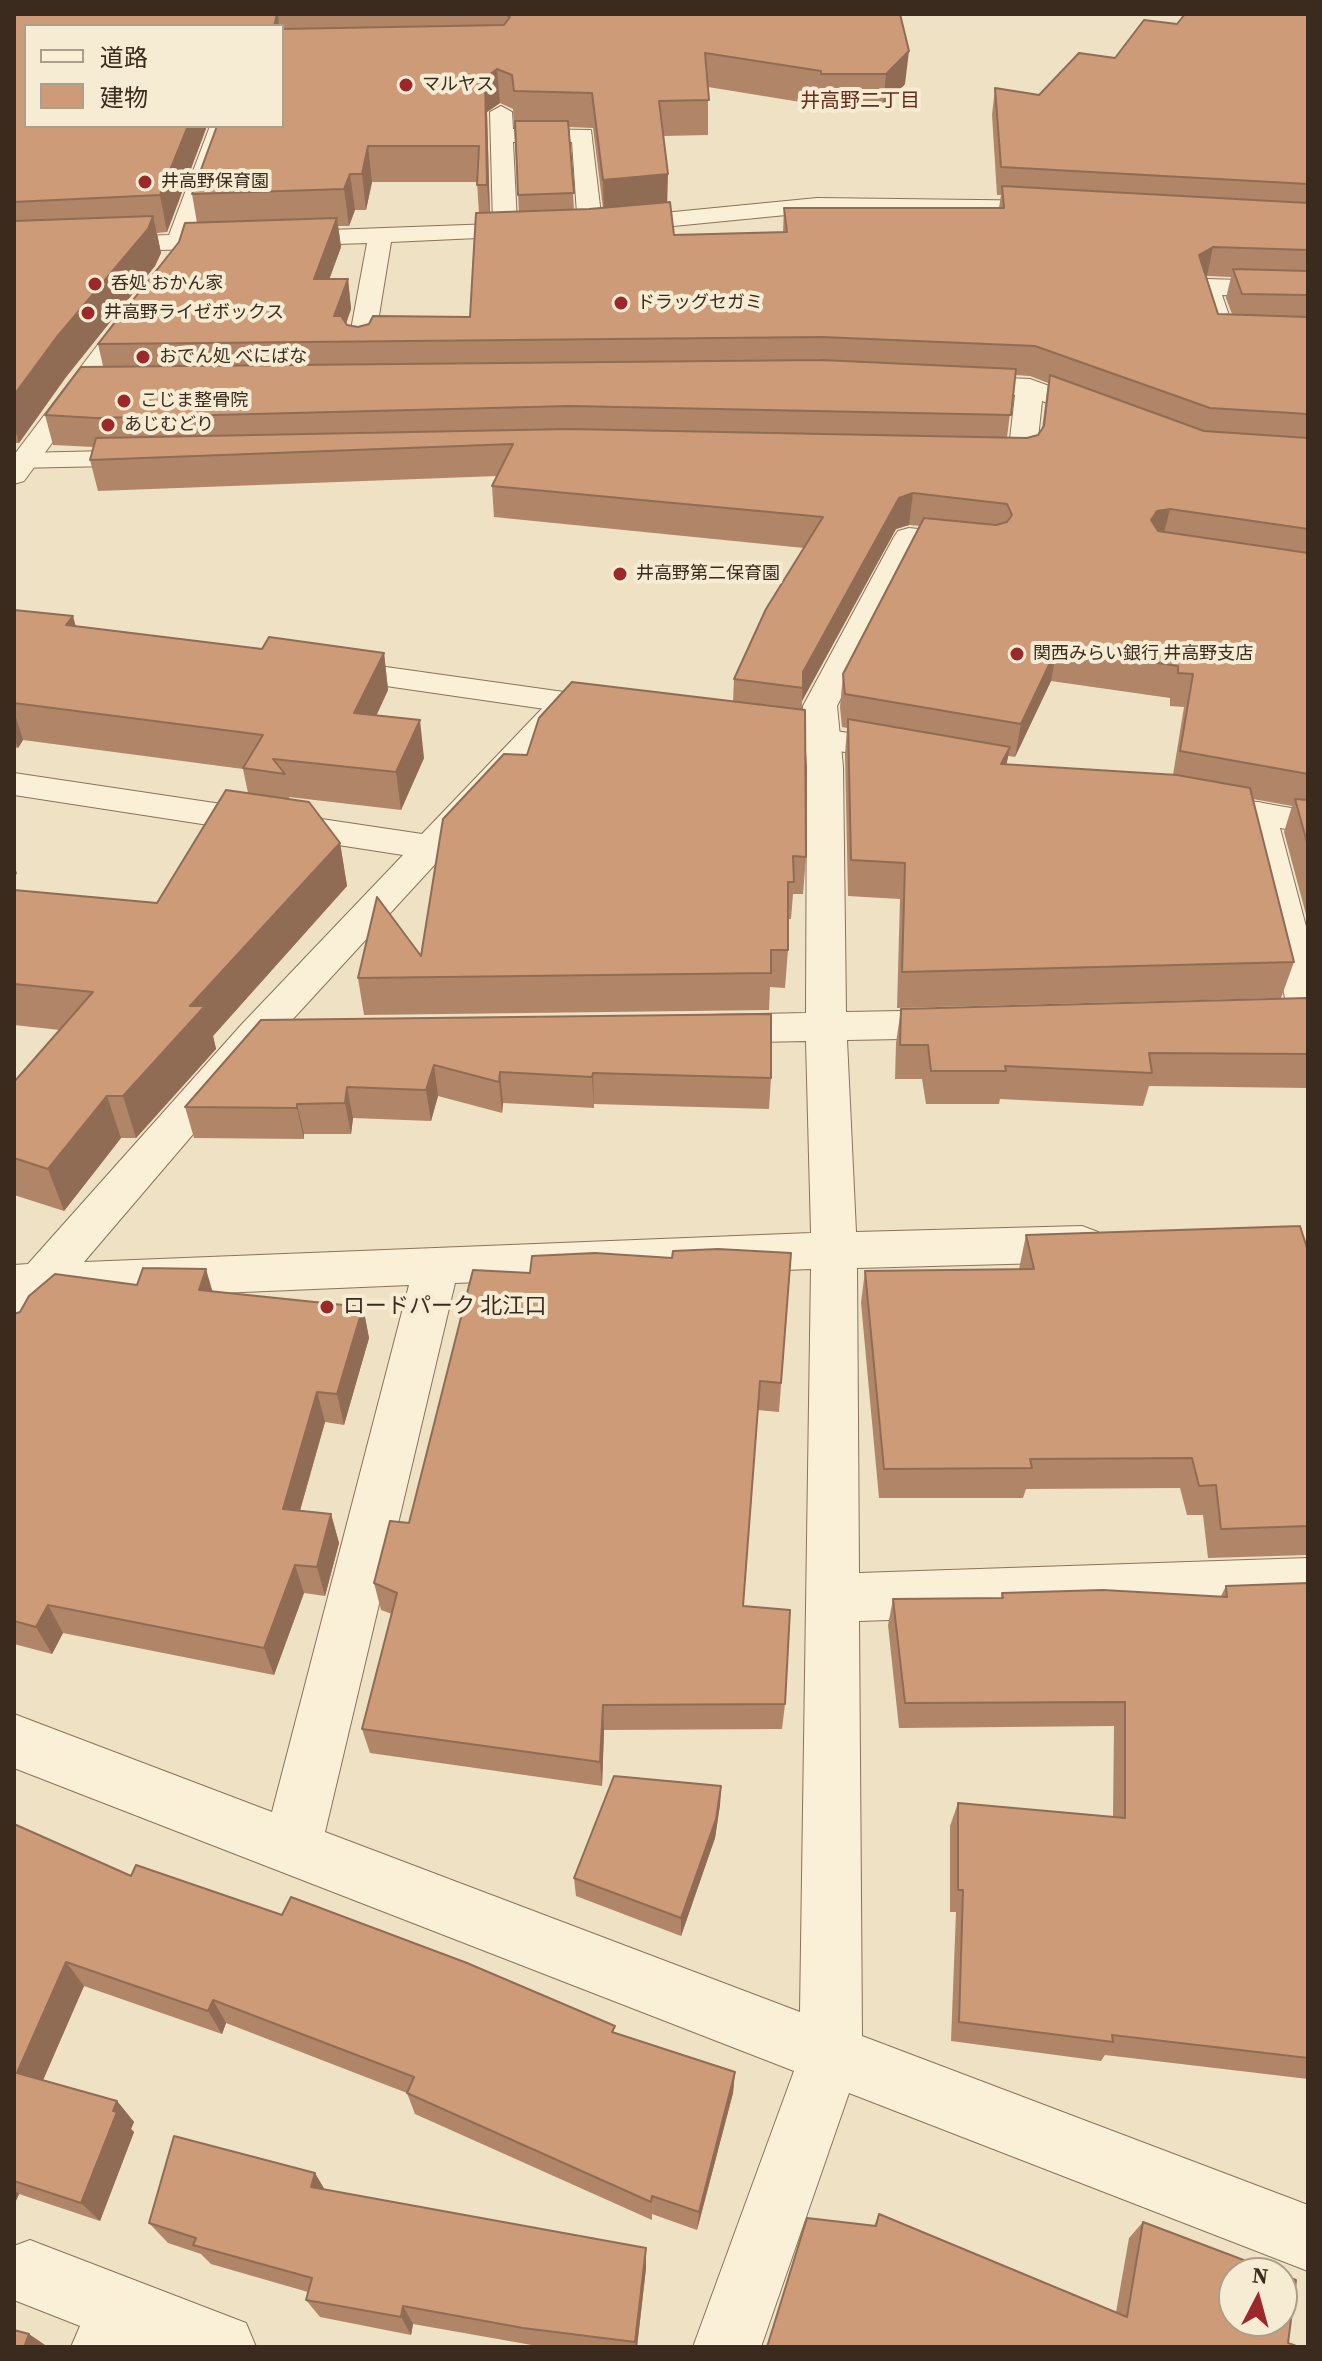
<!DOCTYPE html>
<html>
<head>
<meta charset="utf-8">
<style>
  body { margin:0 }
  #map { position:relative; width:1322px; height:2361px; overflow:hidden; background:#efe1c4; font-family:"Source Serif 4","Noto Sans JP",serif }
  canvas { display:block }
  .frame { position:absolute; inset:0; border:16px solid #3a2b1e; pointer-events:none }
  .legend { position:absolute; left:24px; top:24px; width:260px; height:104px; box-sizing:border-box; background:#f6ecd3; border:2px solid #ab9f8b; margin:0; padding:10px 14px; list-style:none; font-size:24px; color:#3a2b1e }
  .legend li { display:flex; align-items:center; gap:16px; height:40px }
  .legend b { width:40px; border:2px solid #ab9f8b }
  .north { position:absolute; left:1218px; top:2257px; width:80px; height:80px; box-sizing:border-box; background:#f6ecd3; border:2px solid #ab9f8b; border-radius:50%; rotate:6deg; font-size:22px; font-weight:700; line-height:32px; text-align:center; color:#3a2b1e }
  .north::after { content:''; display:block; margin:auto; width:28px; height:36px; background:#9b282b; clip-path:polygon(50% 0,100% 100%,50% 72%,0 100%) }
</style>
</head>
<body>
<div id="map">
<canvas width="1322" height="2361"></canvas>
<div class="frame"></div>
<ul class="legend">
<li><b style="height:10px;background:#faefd7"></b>道路</li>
<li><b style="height:22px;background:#ce9b78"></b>建物</li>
</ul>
<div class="north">N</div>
</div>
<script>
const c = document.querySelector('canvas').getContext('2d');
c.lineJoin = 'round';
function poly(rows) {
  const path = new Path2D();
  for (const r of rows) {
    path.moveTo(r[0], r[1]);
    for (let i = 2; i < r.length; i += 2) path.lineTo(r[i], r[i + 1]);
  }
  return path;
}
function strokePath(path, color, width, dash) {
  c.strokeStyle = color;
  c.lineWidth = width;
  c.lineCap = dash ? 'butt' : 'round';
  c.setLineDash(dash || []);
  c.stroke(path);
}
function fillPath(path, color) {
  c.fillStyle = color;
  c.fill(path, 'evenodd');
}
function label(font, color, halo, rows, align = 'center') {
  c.font = font + ' "Source Serif 4","Noto Sans JP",serif';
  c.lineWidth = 8;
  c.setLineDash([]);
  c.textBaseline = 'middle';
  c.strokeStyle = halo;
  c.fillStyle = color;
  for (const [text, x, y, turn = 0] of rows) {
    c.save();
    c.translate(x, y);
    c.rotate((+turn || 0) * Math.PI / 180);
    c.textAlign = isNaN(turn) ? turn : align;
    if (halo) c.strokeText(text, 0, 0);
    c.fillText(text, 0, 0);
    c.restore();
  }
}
const minor = poly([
  [501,106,512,112,513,129,591,130,602,223,612,218,817,198,1058,201,1070,208,1058,215,817,212,612,232,602,228,590,235,578,228,572,142,513,142,517,223,543,225,547,230,543,235,391,242,374,346,370,352,361,354,352,352,348,346,367,243,14,255,14,241,169,235,210,126,232,126,194,235,493,224,490,112,501,106],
  [1207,279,1308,282,1308,298,1222,295,1233,327,1308,328,1308,344,1213,341,1194,287,1207,279],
  [954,376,1030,379,1110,408,1114,414,1110,420,1100,422,1042,401,1036,457,1032,463,982,466,972,463,968,457,972,451,1009,448,1015,395,944,390,940,384,944,378,954,376],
  [149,450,159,453,163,459,159,465,14,468,14,456,23,453,149,450],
  [909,528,975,535,986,538,990,544,986,550,975,553,919,547,837,706,843,767,846,1012,957,1010,971,1014,977,1024,971,1034,957,1038,847,1040,856,1232,1082,1226,1098,1232,1105,1244,1098,1256,1082,1262,857,1268,859,1573,1308,1558,1308,1606,859,1621,862,2036,1308,2205,1308,2271,849,2093,761,2347,693,2347,794,2071,14,1768,14,1714,272,1812,409,1285,54,1300,31,1341,14,1347,14,1265,28,1264,242,1024,403,855,14,795,14,773,422,834,555,695,567,692,579,695,584,702,270,1044,84,1262,811,1233,806,1041,710,1043,696,1039,690,1029,696,1019,710,1015,806,1013,807,767,803,706,894,537,898,531,909,528],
  [811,1269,800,2012,325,1832,455,1283,811,1269],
  [1258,802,1271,805,1276,813,1308,934,1308,1024,1294,1020,1288,1010,1240,813,1245,805,1258,802],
  [30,2240,246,2323,256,2347,71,2347,80,2326,14,2300,14,2246,30,2240]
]);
const tertiary = poly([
  [137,302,150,310,24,481,14,484,14,455,128,305,137,302],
  [329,659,614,699,626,702,631,709,626,716,614,719,317,676,312,669,317,662,329,659],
  [745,717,907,742,919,745,924,752,919,759,907,762,733,734,728,727,733,720,745,717],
  [1199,792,1308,811,1308,833,1186,811,1181,803,1186,795,1199,792]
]);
const wall = poly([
  [14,14,900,14,905,84,883,108,819,109,819,105,708,87,708,135,663,136,667,202,674,235,783,232,784,208,999,208,1001,195,997,195,992,115,995,88,1039,95,1115,58,1177,24,1308,14,1308,922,1284,832,1292,806,1253,799,1294,962,1281,998,897,1008,900,899,848,896,845,754,847,728,842,727,840,707,843,674,920,526,909,525,896,529,802,701,806,857,803,894,793,894,791,919,788,919,788,950,785,988,770,987,769,1010,364,1015,358,978,421,956,527,755,733,702,734,679,804,548,494,517,492,486,497,476,98,491,90,460,94,447,53,445,45,415,103,366,98,344,197,223,192,194,282,126,282,26,26,26,207,126,167,232,157,233,161,253,155,266,66,377,19,443,14,443],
  [500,103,513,109,519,212,490,213,487,112],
  [569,127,593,128,603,208,574,210],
  [372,182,477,182,479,213,470,317,358,327,347,325,346,323,351,309,348,279,329,279,341,247,338,226,349,226,355,210,366,210],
  [1207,276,1231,277,1226,298,1232,314,1218,314,1206,277],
  [1015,375,1030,376,1048,383,1042,429,1038,435,1027,438,1007,437],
  [1051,681,1170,698,1170,706,1184,707,1173,775,1006,765,1008,756,1015,757],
  [14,610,75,626,262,649,384,653,388,690,376,716,424,758,401,810,289,797,290,799,340,843,347,886,213,1036,216,1049,136,1138,121,1138,64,1211,14,1195,14,1082,60,1030,14,1025,14,890,157,903,248,793,243,769,23,740,18,748,14,747],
  [1308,998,1308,1088,1149,1086,1143,1106,1000,1099,999,1104,926,1104,922,1079,895,1079,896,1043,901,1009],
  [261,1020,771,1078,769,1109,594,1104,594,1108,503,1103,502,1113,438,1096,431,1121,353,1118,351,1134,304,1134,304,1139,194,1138,185,1107],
  [1026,1235,1308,1251,1308,1551,1306,1555,1208,1558,1203,1515,1187,1515,1180,1488,1026,1489,1023,1498,879,1498,861,1303,865,1271,1019,1269],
  [791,1253,779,1412,758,1410,743,1606,785,1704,782,1729,604,1730,602,1786,370,1753,362,1729,392,1614,381,1610,374,1583,409,1523,530,1273,672,1258],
  [137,1285,363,1307,369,1338,344,1425,325,1422,300,1511,331,1514,339,1543,325,1596,304,1593,274,1675,63,1633,52,1654,14,1644,14,1314],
  [1308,1583,1308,2079,1105,2055,1101,2061,951,2041,956,1912,950,1912,950,1826,958,1803,1113,1817,1114,1726,899,1728,888,1625,893,1599,1001,1598,1002,1593,1221,1596,1226,1586],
  [721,1786,720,1805,715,1838,681,1936,576,1896,574,1878],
  [14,1824,131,1876,735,2072,733,2093,697,2230,652,2214,652,2220,415,2114,407,2093,226,2023,222,2034,84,1986,43,2080,117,2101,134,2122,131,2129,134,2132,100,2221,19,2194,14,2205],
  [324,2189,646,2248,646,2268,637,2347,543,2347,413,2324,411,2335,320,2317,306,2300,308,2292,211,2264,201,2254,168,2243,149,2223],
  [879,2214,1116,2312,1129,2238,1143,2222,1288,2343,767,2347,874,2226]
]);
const shadedWall = poly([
  [277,14,278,14,279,26,274,26],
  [909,51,905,84,883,108,886,74],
  [497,69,500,103,487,112,490,221,487,185,485,78],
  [188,126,207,126,167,232,160,195],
  [368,146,372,182,366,210,362,174],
  [350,174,355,210,349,226,344,189],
  [668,174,667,210,604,217,603,180],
  [153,216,161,253,155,266,66,377,19,443,14,425,14,395,56,338],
  [337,218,341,247,319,308,314,279],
  [1213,247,1207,276,1192,284,1199,255],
  [348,279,351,309,340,341,334,316],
  [913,493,909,525,896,529,802,701,803,672,899,498],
  [1170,509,1162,541,1151,520,1157,511],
  [73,616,83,653,66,625],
  [1057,648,1051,681,1015,757,1021,724],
  [384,653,388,690,360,751,354,713],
  [14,711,23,740,18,748,14,737],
  [420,720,424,758,401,810,396,772],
  [1010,747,1003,782,1001,764],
  [340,843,347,886,213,1036,216,1049,136,1138,123,1096,190,1006],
  [14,865,17,873,14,879],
  [434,1065,438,1096,431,1121,426,1090],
  [500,1072,503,1103,502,1113,499,1082],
  [593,1073,594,1104,594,1108,592,1077],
  [347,1087,353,1118,351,1134,345,1103],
  [107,1096,121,1138,64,1211,48,1169],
  [297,1104,304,1134,304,1139,297,1108],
  [206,1269,215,1300,199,1290],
  [363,1307,369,1338,344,1425,337,1394],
  [317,1392,325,1422,292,1538,283,1509],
  [331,1514,339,1543,325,1596,317,1567],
  [295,1565,304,1593,274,1675,264,1648],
  [48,1605,63,1633,52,1654,36,1627],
  [603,1705,604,1730,602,1786,600,1762],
  [721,1786,720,1805,715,1838,681,1936,681,1918],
  [66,1962,84,1986,37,2094,17,2073],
  [213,2000,226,2023,222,2034,208,2011],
  [735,2072,733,2093,697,2230,699,2212],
  [117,2101,134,2122,131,2129,134,2132,100,2221,81,2203],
  [315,2173,328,2195,311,2187],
  [14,2190,19,2194,14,2205],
  [646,2248,646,2268,637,2347,635,2347],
  [403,2306,413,2324,411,2335,401,2317],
  [29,2334,48,2347,24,2347]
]);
const building = poly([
  [14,14,277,14,274,26,26,26,26,126,188,126,160,195,14,202,14,14],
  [505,14,900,14,909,51,886,74,821,74,821,71,705,53,709,100,659,101,668,174,603,180,592,93,514,91,512,75,497,69,485,78,487,185,477,185,479,146,368,146,362,174,350,174,344,189,192,194,217,126,282,126,282,29,504,25,510,17,505,14],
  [1185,14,1308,14,1308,184,1001,167,995,88,1039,95,1079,53,1115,58,1144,20,1177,24,1185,14],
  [515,121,568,121,574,193,518,195,515,121],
  [1002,186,1308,203,1308,250,1213,247,1199,255,1218,314,1308,317,1308,414,1210,408,1035,346,822,337,98,344,179,242,185,223,337,218,314,279,348,279,334,316,341,316,347,325,358,327,369,324,373,316,470,317,476,213,589,209,670,202,674,235,787,232,784,208,1004,208,1002,186],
  [153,216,148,229,56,338,14,395,14,221,153,216],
  [1233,269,1308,271,1308,295,1242,294,1233,269],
  [822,360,1016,369,1011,415,570,406,96,418,45,415,81,367,822,360],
  [1050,375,1204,431,1308,438,1308,529,1170,509,1157,511,1151,520,1158,531,1308,553,1308,774,1180,751,1193,674,1178,673,1178,666,1057,648,1021,724,845,694,843,674,924,518,996,525,1007,522,1012,515,1007,504,913,493,899,498,803,672,803,688,734,679,766,609,823,517,492,486,513,444,90,460,96,438,570,429,1027,438,1038,435,1044,426,1050,375],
  [14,610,73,616,66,625,262,649,269,637,384,653,354,713,420,720,396,772,273,759,285,774,243,768,263,735,14,703,14,610],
  [572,682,805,710,806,857,793,856,794,882,788,882,788,950,771,950,771,973,358,978,377,897,421,956,443,819,504,754,527,755,539,718,572,682],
  [848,719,1010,747,1001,764,1177,775,1250,788,1294,962,902,972,905,863,851,860,848,719],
  [226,790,309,802,340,843,190,1006,205,1006,123,1096,107,1096,48,1169,14,1158,14,1082,93,992,14,984,14,890,157,903,226,790],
  [1295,799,1308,800,1308,846,1295,799],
  [1308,998,1308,1054,1149,1053,1152,1073,1005,1066,1006,1071,931,1071,928,1045,900,1045,901,1009,1308,998],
  [771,1014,771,1078,593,1073,592,1077,500,1072,499,1082,434,1065,426,1090,347,1087,345,1103,297,1104,297,1108,185,1107,261,1020,771,1014],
  [1300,1226,1308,1251,1308,1526,1221,1529,1216,1485,1199,1486,1192,1458,1030,1459,1032,1468,884,1469,865,1271,1034,1269,1026,1235,1300,1226],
  [718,1249,791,1253,781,1383,760,1381,743,1606,790,1610,785,1704,603,1705,600,1762,362,1729,397,1593,374,1583,390,1521,409,1523,473,1270,530,1273,532,1256,595,1253,672,1258,673,1251,718,1249],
  [143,1268,206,1269,199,1290,363,1307,337,1394,317,1392,283,1509,331,1514,317,1567,295,1565,264,1648,48,1605,36,1627,14,1621,14,1314,20,1312,29,1296,55,1274,137,1285,143,1268],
  [1308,1583,1308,2058,1112,2035,1113,2042,959,2022,963,1890,958,1890,958,1803,1125,1818,1125,1702,905,1703,893,1599,1003,1598,1002,1593,1103,1590,1227,1597,1226,1586,1308,1583],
  [614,1776,721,1786,716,1819,681,1918,574,1878,614,1776],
  [14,1824,131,1876,136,1865,282,1915,291,1897,467,1963,615,2026,612,2032,735,2072,699,2212,652,2196,651,2202,407,2093,414,2077,213,2000,208,2011,66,1962,17,2073,117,2101,113,2111,117,2112,81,2203,14,2181,14,1824],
  [174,2136,315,2173,311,2187,646,2248,635,2342,523,2328,403,2306,401,2317,306,2300,312,2278,193,2245,196,2238,149,2223,174,2136],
  [879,2214,1127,2317,1143,2222,1278,2273,1234,2273,1234,2321,1282,2321,1282,2275,1296,2280,1288,2343,1299,2347,767,2347,807,2218,876,2226,879,2214],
  [14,2330,29,2334,24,2347,14,2347,14,2330]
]);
const markers = [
  [406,85,8,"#9b282b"],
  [145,182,8,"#9b282b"],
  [95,284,8,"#9b282b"],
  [621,303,8,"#9b282b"],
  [88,313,8,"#9b282b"],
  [143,357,8,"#9b282b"],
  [124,401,8,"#9b282b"],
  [108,425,8,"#9b282b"],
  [620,574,8,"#9b282b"],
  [1017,654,8,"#9b282b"],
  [327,1307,8,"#9b282b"]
];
const farPoinames = [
  ["マルヤス",422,85],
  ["井高野保育園",161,182],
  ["呑処 おかん家",111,284],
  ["ドラッグセガミ",637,303],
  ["井高野ライゼボックス",104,313],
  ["おでん処 べにばな",159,357],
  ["こじま整骨院",140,401],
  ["あじむどり",124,425],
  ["井高野第二保育園",636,574],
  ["関西みらい銀行 井高野支店",1033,654]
];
const farNeighbourhoodnames = [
  ["井高野二丁目",860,102]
];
const poiNames = [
  ["ロードパーク 北江口",343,1307]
];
strokePath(minor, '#8a735a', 2);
strokePath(tertiary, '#8a735a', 2);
fillPath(minor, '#faefd7');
fillPath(tertiary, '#faefd7');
fillPath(wall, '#b18567');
fillPath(shadedWall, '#906c54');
fillPath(building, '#ce9b78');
strokePath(building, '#906c54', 2);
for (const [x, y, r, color] of markers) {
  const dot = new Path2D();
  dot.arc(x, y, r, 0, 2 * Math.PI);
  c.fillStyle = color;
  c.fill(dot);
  strokePath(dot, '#f6ecd3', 3);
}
label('18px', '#3a2b1e', '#f6ecd3', farPoinames, 'left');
label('20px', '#682b1c', '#f6ecd3', farNeighbourhoodnames);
label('22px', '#3a2b1e', '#f6ecd3', poiNames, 'left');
</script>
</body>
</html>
